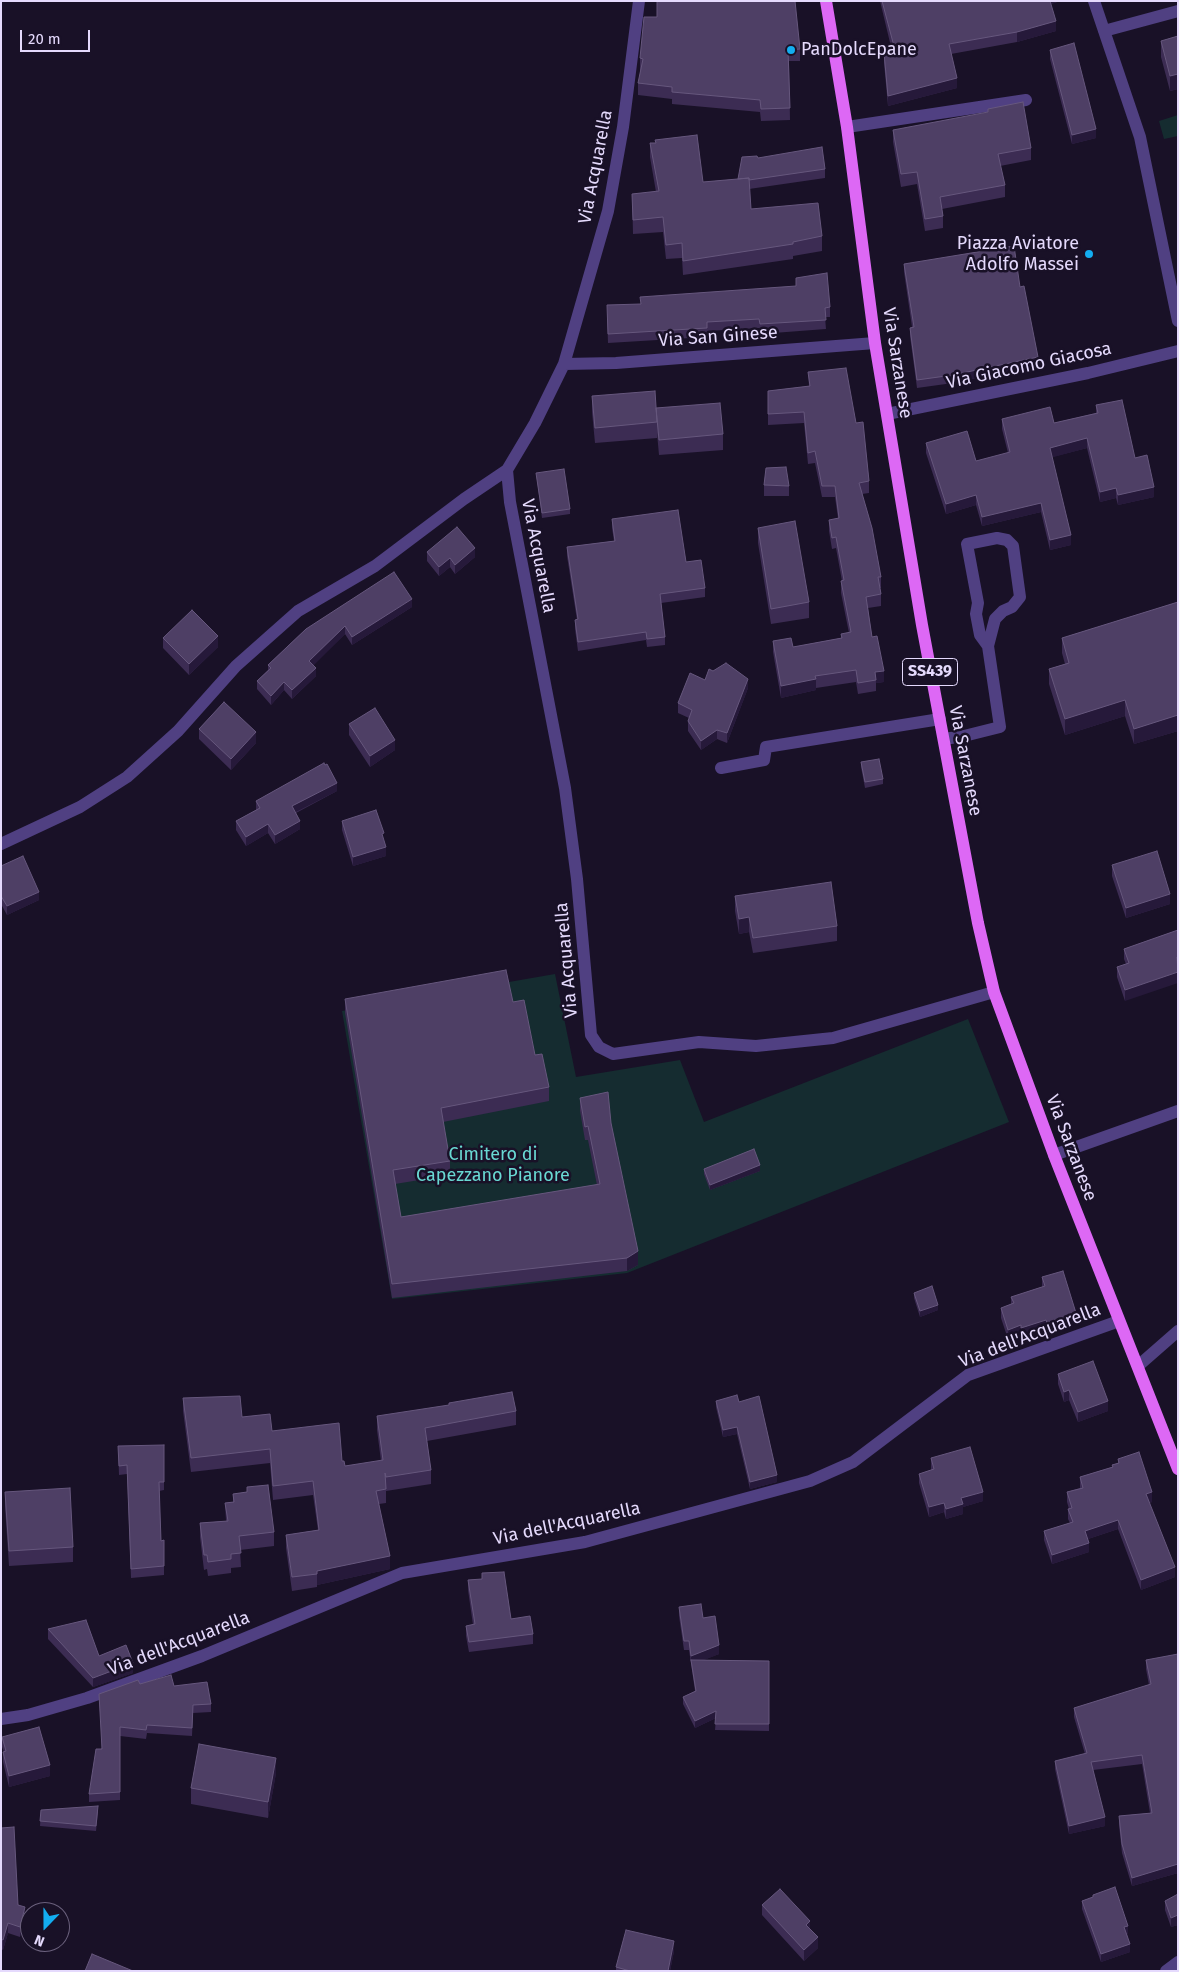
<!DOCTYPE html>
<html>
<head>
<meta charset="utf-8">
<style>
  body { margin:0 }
  #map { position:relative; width:1179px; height:1972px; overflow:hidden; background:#191127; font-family:"Fira Sans",sans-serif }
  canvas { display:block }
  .frame { position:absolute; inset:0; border:2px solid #e5dafd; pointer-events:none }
  .north { position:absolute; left:20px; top:1902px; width:50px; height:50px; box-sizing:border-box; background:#191127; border:1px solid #6b617d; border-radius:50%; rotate:202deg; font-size:14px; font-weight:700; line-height:20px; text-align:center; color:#e5dafd }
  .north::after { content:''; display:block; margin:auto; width:18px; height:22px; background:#13adf0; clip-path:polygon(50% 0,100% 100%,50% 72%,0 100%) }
  .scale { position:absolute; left:20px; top:30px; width:70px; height:22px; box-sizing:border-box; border:2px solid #e5dafd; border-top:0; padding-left:6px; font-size:15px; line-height:18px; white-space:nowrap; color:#e5dafd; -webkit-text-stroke:4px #191127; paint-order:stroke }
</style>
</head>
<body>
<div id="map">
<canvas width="1179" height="1972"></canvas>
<div class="frame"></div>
<div class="north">N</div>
<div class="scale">20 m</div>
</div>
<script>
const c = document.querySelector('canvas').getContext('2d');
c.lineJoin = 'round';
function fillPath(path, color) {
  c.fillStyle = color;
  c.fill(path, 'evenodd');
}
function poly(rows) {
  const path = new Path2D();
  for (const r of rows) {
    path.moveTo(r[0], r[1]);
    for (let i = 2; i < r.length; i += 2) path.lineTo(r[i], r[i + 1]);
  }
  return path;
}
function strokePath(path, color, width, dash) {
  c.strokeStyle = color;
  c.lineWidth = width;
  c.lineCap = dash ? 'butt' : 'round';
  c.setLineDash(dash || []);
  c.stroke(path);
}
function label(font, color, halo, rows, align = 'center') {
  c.font = font + ' "Fira Sans",sans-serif';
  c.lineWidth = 5;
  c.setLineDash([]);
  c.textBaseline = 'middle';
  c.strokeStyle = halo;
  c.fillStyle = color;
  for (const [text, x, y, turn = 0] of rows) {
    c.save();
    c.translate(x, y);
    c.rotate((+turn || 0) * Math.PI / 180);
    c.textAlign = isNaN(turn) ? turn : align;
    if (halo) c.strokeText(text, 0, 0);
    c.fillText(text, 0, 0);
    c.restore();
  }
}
const green = poly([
  [1178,115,1178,136,1164,139,1159,121],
  [555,974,576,1077,680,1060,704,1122,968,1019,1009,1122,627,1273,392,1299,342,1011]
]);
const minor = poly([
  [639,1,623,127,608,211,564,364,535,423,507,470,510,502,565,788,577,879,591,1035,599,1047,613,1054,699,1042,756,1046,833,1038,994,992],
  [1094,1,1140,137,1178,321],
  [1104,31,1178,11],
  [847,127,1026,100],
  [564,364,616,363,875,343],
  [887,414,1088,373,1178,351],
  [944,739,964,736,1000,727,988,646,995,619,1003,611,1012,607,1020,597,1013,546,1007,540,997,538,967,544,978,603,976,614,980,635,988,646],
  [721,768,764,760,766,747,940,719],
  [1,844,80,807,127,777,178,731,236,666,298,611,375,566,464,499,507,470],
  [1054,1155,1178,1111],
  [1138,1366,1178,1331],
  [1,1719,28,1715,87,1698,202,1656,402,1573,585,1542,810,1481,853,1462,968,1375,1119,1321],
  [1166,1971,1178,1962]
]);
const major = poly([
  [826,1,847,127,875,343,922,625,978,923,994,992,1054,1155,1178,1469]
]);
const wall = poly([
  [880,1,1060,1,1051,4,1056,31,1017,42,951,54,957,88,888,106,884,63,884,53,892,51],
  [657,17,800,49,800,61,789,61,790,120,761,121,760,112,672,104,672,99,638,95,638,83,641,70,640,70,640,58],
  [1178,36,1178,89,1170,91,1161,57,1161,41],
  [1050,50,1096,138,1072,144,1050,59],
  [988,109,1031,148,1031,160,1000,166,1005,185,1005,197,942,209,943,216,943,228,925,231,917,184,901,187,893,142,893,130,988,113],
  [650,143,703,182,738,179,758,158,825,169,825,178,749,189,751,209,822,236,822,251,793,256,793,259,683,275,682,258,666,259,663,232,633,234,632,194,656,192,650,157],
  [904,264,1038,365,953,383,917,388,910,336,910,328,912,327,904,272],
  [830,307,830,317,825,317,826,329,760,334,759,328,707,331,707,337,608,343,607,314],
  [808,372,856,423,869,481,869,493,862,494,881,577,881,588,880,588,881,594,881,606,868,608,872,637,884,682,876,683,876,691,858,694,856,682,816,688,816,690,781,698,773,652,773,641,793,647,841,638,841,634,849,633,841,593,841,581,842,581,836,548,832,549,829,531,829,520,838,518,835,497,822,497,815,463,808,464,804,423,768,425,768,391,809,386],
  [592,396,656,412,723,434,723,450,659,455,657,433,657,438,595,443,592,412],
  [1096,405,1135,458,1154,497,1118,505,1116,498,1100,502,1087,448,1052,457,1071,545,1050,550,1041,512,982,526,976,505,946,514,926,453,926,443,976,461,1008,453,1002,429,1002,419,1054,423,1096,413],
  [536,473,570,509,570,514,542,518],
  [764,485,789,486,789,496,764,496],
  [612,519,686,562,705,588,705,597,661,603,665,637,665,645,647,647,646,640,578,651,575,629,575,620,577,620,567,556,567,547,614,541,612,528],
  [758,528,809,602,809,618,771,624,758,543],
  [427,552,475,557,455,574,450,567,439,576,427,561],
  [1178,602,1178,731,1134,744,1125,716,1065,735,1049,684,1049,669,1065,664,1062,653,1062,638],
  [412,607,352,645,345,634,313,665,316,676,292,699,284,690,271,705,257,689,257,681,268,670,268,665,306,629],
  [163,638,218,647,189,675,163,648],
  [705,680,748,688,727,743,717,739,701,750,688,731,688,721,689,718,678,713,678,703],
  [349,724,395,750,370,767,349,735],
  [199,729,256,743,231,770,199,739],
  [861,762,883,779,883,784,865,788,861,767],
  [337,791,296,813,300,829,275,844,268,833,246,846,236,830,236,821,256,810,256,801],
  [342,821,384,841,386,856,353,866,342,830],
  [1112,865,1170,904,1126,918,1112,876],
  [1,866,39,900,7,915,1,904],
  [735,896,837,926,837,941,753,953,749,932,739,934,735,911],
  [1178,930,1125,1001,1117,977,1117,967,1126,964,1124,959,1124,949],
  [345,999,513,1002,549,1087,549,1101,443,1122,450,1161,450,1175,395,1184,401,1217,597,1185,588,1140,585,1140,580,1111,580,1098,611,1123,638,1265,627,1271,392,1298,345,1013],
  [704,1169,760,1171,710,1190,704,1174],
  [1042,1277,1076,1323,1047,1332,1046,1330,1021,1337,1021,1335,1008,1339,1001,1318,1001,1308,1011,1304,1011,1297,1042,1287],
  [914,1293,938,1310,920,1317,914,1298],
  [1058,1374,1108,1411,1078,1422,1069,1400,1064,1402,1058,1384],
  [183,1398,242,1417,272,1431,342,1461,345,1466,381,1461,377,1430,377,1416,516,1411,516,1425,427,1441,431,1470,431,1484,386,1491,386,1503,379,1504,390,1569,317,1585,317,1587,292,1591,286,1548,286,1535,318,1530,313,1495,273,1500,270,1463,191,1472,183,1411],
  [716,1401,739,1402,777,1482,750,1489,737,1434,723,1437,716,1407],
  [118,1446,164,1482,164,1490,159,1491,161,1541,164,1566,164,1575,131,1578,127,1474,119,1475],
  [931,1458,983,1501,963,1507,963,1514,946,1519,944,1512,929,1517,919,1483,919,1474,931,1470],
  [1118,1459,1152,1502,1149,1503,1175,1577,1141,1590,1118,1529,1088,1539,1089,1552,1052,1564,1044,1540,1044,1531,1070,1523,1068,1519,1068,1509,1069,1509,1067,1502,1067,1492,1080,1488,1080,1477,1112,1467,1112,1465,1118,1463],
  [247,1487,274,1532,274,1546,240,1550,241,1567,231,1568,231,1573,208,1576,207,1569,204,1570,200,1537,200,1523,226,1521,225,1503,233,1502,233,1494,247,1492],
  [5,1492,73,1547,73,1562,9,1566,5,1507],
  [482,1573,511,1619,533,1634,533,1644,469,1652,466,1636,466,1626,473,1625,468,1590,468,1580,482,1579],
  [679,1607,703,1618,719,1654,703,1660,769,1661,769,1731,715,1730,716,1718,695,1728,683,1704,683,1697,695,1691,689,1650,684,1650,679,1616],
  [48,1629,99,1656,133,1673,93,1687,48,1639],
  [1178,1654,1178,1873,1132,1886,1122,1853,1119,1825,1119,1816,1150,1813,1142,1764,1093,1770,1105,1826,1069,1834,1055,1769,1055,1761,1085,1754,1074,1717,1074,1708,1149,1685,1146,1669,1146,1660],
  [140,1684,174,1686,211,1704,211,1712,193,1713,192,1736,147,1733,146,1739,120,1736,120,1800,89,1802,89,1794,101,1749],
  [2,1737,50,1776,9,1787,3,1762,3,1752,4,1752,2,1747],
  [276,1773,268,1818,191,1804,191,1788],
  [41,1810,98,1812,96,1831,40,1826],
  [1,1828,18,1905,25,1917,20,1937,8,1933,3,1950,1,1949],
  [1178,1894,1178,1925,1171,1927,1165,1910,1165,1901],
  [1093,1895,1128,1934,1127,1934,1130,1952,1101,1962,1082,1909,1082,1901,1093,1897],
  [762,1905,818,1948,804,1961,762,1915],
  [674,1951,670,1971,616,1971,616,1967]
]);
const shadedWall = poly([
  [1048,1,1060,1,1048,5],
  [1056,21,1056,31,1017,42,1017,32],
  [1178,74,1178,89,1170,91,1170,76],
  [957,78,957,88,888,106,888,96],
  [1096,129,1096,138,1072,144,1072,135],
  [1038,357,1038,365,953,383,953,375],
  [1087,438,1087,448,1050,458,1050,448],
  [1154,487,1154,497,1118,505,1118,495],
  [1116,488,1116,498,1100,502,1100,492],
  [976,495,976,505,946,514,946,504],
  [1041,503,1041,512,982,526,982,517],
  [1071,535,1071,545,1050,550,1050,540],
  [475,548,475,557,455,574,455,565],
  [450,558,450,567,439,576,439,567],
  [412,599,412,607,352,645,352,637],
  [345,626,345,634,309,670,309,661],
  [218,636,218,647,189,675,189,664],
  [316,668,316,676,292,699,292,690],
  [884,671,884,682,876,683,875,672],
  [748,679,748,688,727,743,727,733],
  [816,679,816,690,781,698,781,686],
  [284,682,284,690,271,705,271,696],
  [1125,700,1125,716,1065,735,1065,719],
  [1178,715,1178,731,1134,744,1134,729],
  [717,730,717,739,701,750,701,741],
  [256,732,256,743,231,770,231,759],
  [395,740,395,750,370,767,370,756],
  [337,783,337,791,292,814,292,806],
  [300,821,300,829,275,844,275,835],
  [268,824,268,833,246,846,246,837],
  [386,847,386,856,353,866,353,857],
  [39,892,39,900,7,915,7,906],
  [1170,894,1170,904,1126,918,1126,908],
  [749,917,749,932,739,934,739,919],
  [1178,972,1178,983,1125,1001,1125,990],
  [760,1165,760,1171,710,1190,710,1185],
  [638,1251,638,1265,627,1271,627,1258],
  [938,1305,938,1310,920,1317,920,1311],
  [1076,1313,1076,1323,1047,1332,1047,1323],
  [1046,1320,1046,1330,1021,1337,1021,1328],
  [1021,1325,1021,1335,1008,1339,1008,1330],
  [1069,1390,1069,1400,1064,1402,1064,1392],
  [1108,1401,1108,1411,1078,1422,1078,1412],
  [737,1427,737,1434,723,1437,723,1430],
  [777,1475,777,1482,750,1489,750,1482],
  [983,1492,983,1501,963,1507,963,1514,946,1519,946,1509,961,1498],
  [1152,1492,1152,1502,1146,1504,1146,1494],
  [944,1503,944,1512,929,1517,929,1507],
  [1118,1520,1118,1529,1085,1540,1085,1531],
  [1089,1543,1089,1552,1052,1564,1052,1555],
  [390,1556,390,1569,317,1585,317,1571],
  [1175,1567,1175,1577,1141,1590,1141,1580],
  [719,1645,719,1654,692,1665,691,1660,691,1665,691,1656],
  [133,1663,133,1673,93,1687,93,1678],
  [716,1711,716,1718,695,1728,695,1721],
  [276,1758,276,1773,268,1818,268,1802],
  [50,1765,50,1776,9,1787,9,1776],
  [1105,1817,1105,1826,1069,1834,1069,1826],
  [1178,1864,1178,1873,1132,1886,1132,1878],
  [25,1907,25,1917,20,1937,20,1927],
  [1178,1915,1178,1925,1171,1927,1171,1918],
  [810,1921,810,1931,806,1925],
  [8,1923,8,1933,3,1950,3,1940],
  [1128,1926,1128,1934,1124,1935,1124,1927],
  [818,1937,818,1948,804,1961,804,1950],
  [674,1941,674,1951,670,1971,668,1971],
  [1130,1944,1130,1952,1101,1962,1101,1954]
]);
const building = poly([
  [657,1,795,1,800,49,788,50,790,108,761,109,760,100,672,92,672,87,638,83,643,59,640,58,644,17,657,17,657,1],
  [882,1,1050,1,1056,21,1017,32,949,44,957,78,888,96,884,53,895,50,882,1],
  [1178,36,1178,74,1170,76,1161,41,1178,36],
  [1074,43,1096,129,1072,135,1050,50,1074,43],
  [1023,102,1031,148,998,154,1005,185,940,197,943,216,925,219,917,172,901,174,893,130,988,112,988,109,1023,102],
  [697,135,703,182,749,178,751,209,818,203,822,236,793,242,793,244,683,261,682,243,666,245,663,217,633,220,632,194,659,191,650,143,656,143,655,140,697,135],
  [822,147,825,169,749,180,749,178,738,179,742,157,757,156,758,158,822,147],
  [1014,246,1020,287,1024,286,1038,357,953,375,917,380,910,328,914,327,904,264,1014,246],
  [827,273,830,307,825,308,826,320,760,324,759,319,707,322,707,328,608,334,607,305,641,304,640,297,796,286,796,278,827,273],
  [846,368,856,423,863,422,869,481,859,483,872,528,881,577,878,577,881,594,866,597,872,637,877,636,884,671,875,672,876,680,858,683,856,670,815,676,816,679,781,686,773,641,791,638,793,647,842,638,841,634,851,632,841,581,844,580,836,537,832,538,829,520,839,518,835,486,822,486,815,451,808,453,804,412,768,414,768,391,810,386,808,372,846,368],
  [655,391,657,422,595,428,592,396,655,391],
  [1122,400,1135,458,1147,455,1154,487,1118,495,1116,488,1100,492,1087,438,1050,448,1071,535,1050,540,1041,503,982,517,976,495,946,504,926,443,967,431,976,461,1010,452,1002,419,1050,407,1054,423,1098,413,1096,405,1122,400],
  [720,403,723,434,659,440,656,408,720,403],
  [786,467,789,486,764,485,766,468,786,467],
  [564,469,570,509,542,513,536,473,564,469],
  [678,510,686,562,701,560,705,588,660,594,665,637,647,639,646,632,578,642,575,620,578,619,567,547,615,541,612,519,678,510],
  [795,521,809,602,771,609,758,528,795,521],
  [457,527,475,548,455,565,450,558,439,567,427,552,457,527],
  [394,572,412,599,352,637,345,626,309,661,316,668,292,690,284,682,271,696,257,681,271,668,268,665,306,629,394,572],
  [1178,602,1178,715,1134,729,1125,700,1065,719,1049,669,1069,663,1062,638,1178,602],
  [192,610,218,636,189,664,163,638,192,610],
  [726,663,748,679,727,733,717,730,701,741,688,721,692,710,678,703,690,673,705,680,709,669,713,671,726,663],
  [224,702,256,732,231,759,199,729,224,702],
  [375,708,395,740,370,756,349,724,375,708],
  [879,759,883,779,865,782,861,762,879,759],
  [324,763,325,765,327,764,337,783,292,806,300,821,275,835,268,824,246,837,236,821,260,808,256,801,324,763],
  [376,810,384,833,382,834,386,847,353,857,342,821,376,810],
  [1157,851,1170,894,1126,908,1112,865,1157,851],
  [23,856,39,892,7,906,1,896,1,866,23,856],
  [831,882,837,926,753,938,749,917,739,919,735,896,831,882],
  [1178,930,1178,956,1177,957,1178,972,1125,990,1117,967,1129,963,1124,949,1178,930],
  [506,970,513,1002,524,1000,535,1055,542,1054,549,1087,441,1108,450,1161,393,1170,401,1217,600,1184,588,1126,585,1127,580,1098,608,1092,611,1123,638,1251,627,1258,392,1284,345,999,506,970],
  [754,1149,760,1165,710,1185,704,1169,754,1149],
  [1063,1271,1076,1313,1047,1323,1046,1320,1021,1328,1021,1325,1008,1330,1001,1308,1014,1303,1011,1297,1045,1286,1042,1277,1063,1271],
  [932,1286,938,1305,920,1311,914,1293,932,1286],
  [1093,1361,1108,1401,1078,1412,1069,1390,1064,1392,1058,1374,1093,1361],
  [512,1392,516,1411,425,1428,431,1470,386,1477,385,1473,386,1489,376,1491,390,1556,317,1571,317,1574,292,1577,286,1535,319,1530,313,1481,273,1486,270,1449,191,1458,183,1398,240,1396,242,1417,270,1414,272,1431,339,1423,342,1461,344,1461,345,1466,383,1460,377,1416,449,1405,449,1403,512,1392],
  [737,1395,739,1402,759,1396,777,1475,750,1482,737,1427,723,1430,716,1401,737,1395],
  [164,1445,164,1482,159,1482,161,1541,164,1540,164,1566,131,1569,127,1465,119,1466,118,1446,164,1445],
  [970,1447,983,1492,961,1498,963,1504,946,1509,944,1503,929,1507,919,1474,934,1469,931,1458,970,1447],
  [1139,1452,1152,1492,1146,1494,1175,1567,1141,1580,1118,1520,1085,1531,1089,1543,1052,1555,1044,1531,1073,1522,1068,1509,1072,1508,1067,1492,1083,1488,1080,1477,1113,1467,1112,1465,1119,1463,1118,1459,1139,1452],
  [268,1485,274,1532,239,1536,241,1553,231,1554,231,1559,208,1562,207,1555,204,1555,200,1523,228,1521,225,1503,234,1502,233,1494,247,1492,247,1487,268,1485],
  [70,1488,73,1547,9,1551,5,1492,70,1488],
  [504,1572,511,1619,530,1616,533,1634,469,1642,466,1626,475,1624,468,1580,482,1579,482,1573,504,1572],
  [701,1604,703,1618,715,1616,719,1645,691,1656,689,1641,684,1641,679,1607,701,1604],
  [86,1620,99,1656,126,1645,133,1663,93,1678,48,1629,86,1620],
  [1178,1654,1178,1864,1132,1878,1122,1844,1119,1816,1152,1813,1142,1755,1091,1762,1105,1817,1069,1826,1055,1761,1087,1753,1074,1708,1151,1684,1146,1660,1178,1654],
  [691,1660,769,1661,769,1724,715,1724,716,1711,695,1721,683,1697,696,1691,691,1660],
  [171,1675,174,1686,207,1682,211,1704,193,1705,192,1728,147,1725,146,1730,120,1727,120,1792,89,1794,96,1749,102,1749,99,1694,138,1680,140,1684,171,1675],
  [39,1727,50,1765,9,1776,3,1752,6,1751,2,1737,39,1727],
  [199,1744,276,1758,268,1802,191,1788,199,1744],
  [98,1806,96,1826,40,1821,41,1810,98,1806],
  [14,1827,18,1905,25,1907,20,1927,8,1923,3,1940,1,1939,1,1828,14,1827],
  [1115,1887,1128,1926,1124,1927,1130,1944,1101,1954,1082,1901,1093,1897,1093,1895,1115,1887],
  [780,1889,810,1921,806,1925,818,1937,804,1950,762,1905,780,1889],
  [1178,1894,1178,1915,1171,1918,1165,1901,1178,1894],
  [626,1930,674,1941,668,1971,630,1971,616,1967,626,1930],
  [92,1954,133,1971,85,1971,92,1954]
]);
const markers = [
  [791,50,5,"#13adf0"],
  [1089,254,5,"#13adf0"]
];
const shields = [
  [930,672,55]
];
const shieldNames = [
  ["SS439",930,672]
];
const poiNames = [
  ["PanDolcEpane",801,50],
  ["Piazza Aviatore",1079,244,"right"],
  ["Adolfo Massei",1079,265,"right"]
];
const streetNames = [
  ["Via Acquarella",596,167,-79],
  ["Via San Ginese",718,337,-4],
  ["Via Sarzanese",897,363,81],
  ["Via Giacomo Giacosa",1029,366,-12],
  ["Via Acquarella",538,556,79],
  ["Via Sarzanese",965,761,79],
  ["Via Acquarella",567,960,-95],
  ["Via Sarzanese",1071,1148,69],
  ["Via dell'Acquarella",1030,1336,-21],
  ["Via dell'Acquarella",567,1524,-12],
  ["Via dell'Acquarella",179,1644,-21]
];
const parkNames = [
  ["Cimitero di",493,1155],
  ["Capezzano Pianore",493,1176]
];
fillPath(green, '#152c30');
strokePath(minor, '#504082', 12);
strokePath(major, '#dd68f5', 12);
fillPath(wall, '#3c2c53');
fillPath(shadedWall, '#26193a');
fillPath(building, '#4e3f65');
strokePath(building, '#66577d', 1);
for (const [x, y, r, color] of markers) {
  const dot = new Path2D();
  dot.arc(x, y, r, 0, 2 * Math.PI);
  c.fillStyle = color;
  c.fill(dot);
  strokePath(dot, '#191127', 2);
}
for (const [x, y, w] of shields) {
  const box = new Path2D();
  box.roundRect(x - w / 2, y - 13.5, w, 27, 4);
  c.fillStyle = '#191127';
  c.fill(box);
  strokePath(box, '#e5dafd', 1);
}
label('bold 16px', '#e5dafd', null, shieldNames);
label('18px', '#e5dafd', '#191127', poiNames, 'left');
label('18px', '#e5dafd', '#191127', streetNames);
label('18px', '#69d9d3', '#191127', parkNames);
</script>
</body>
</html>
